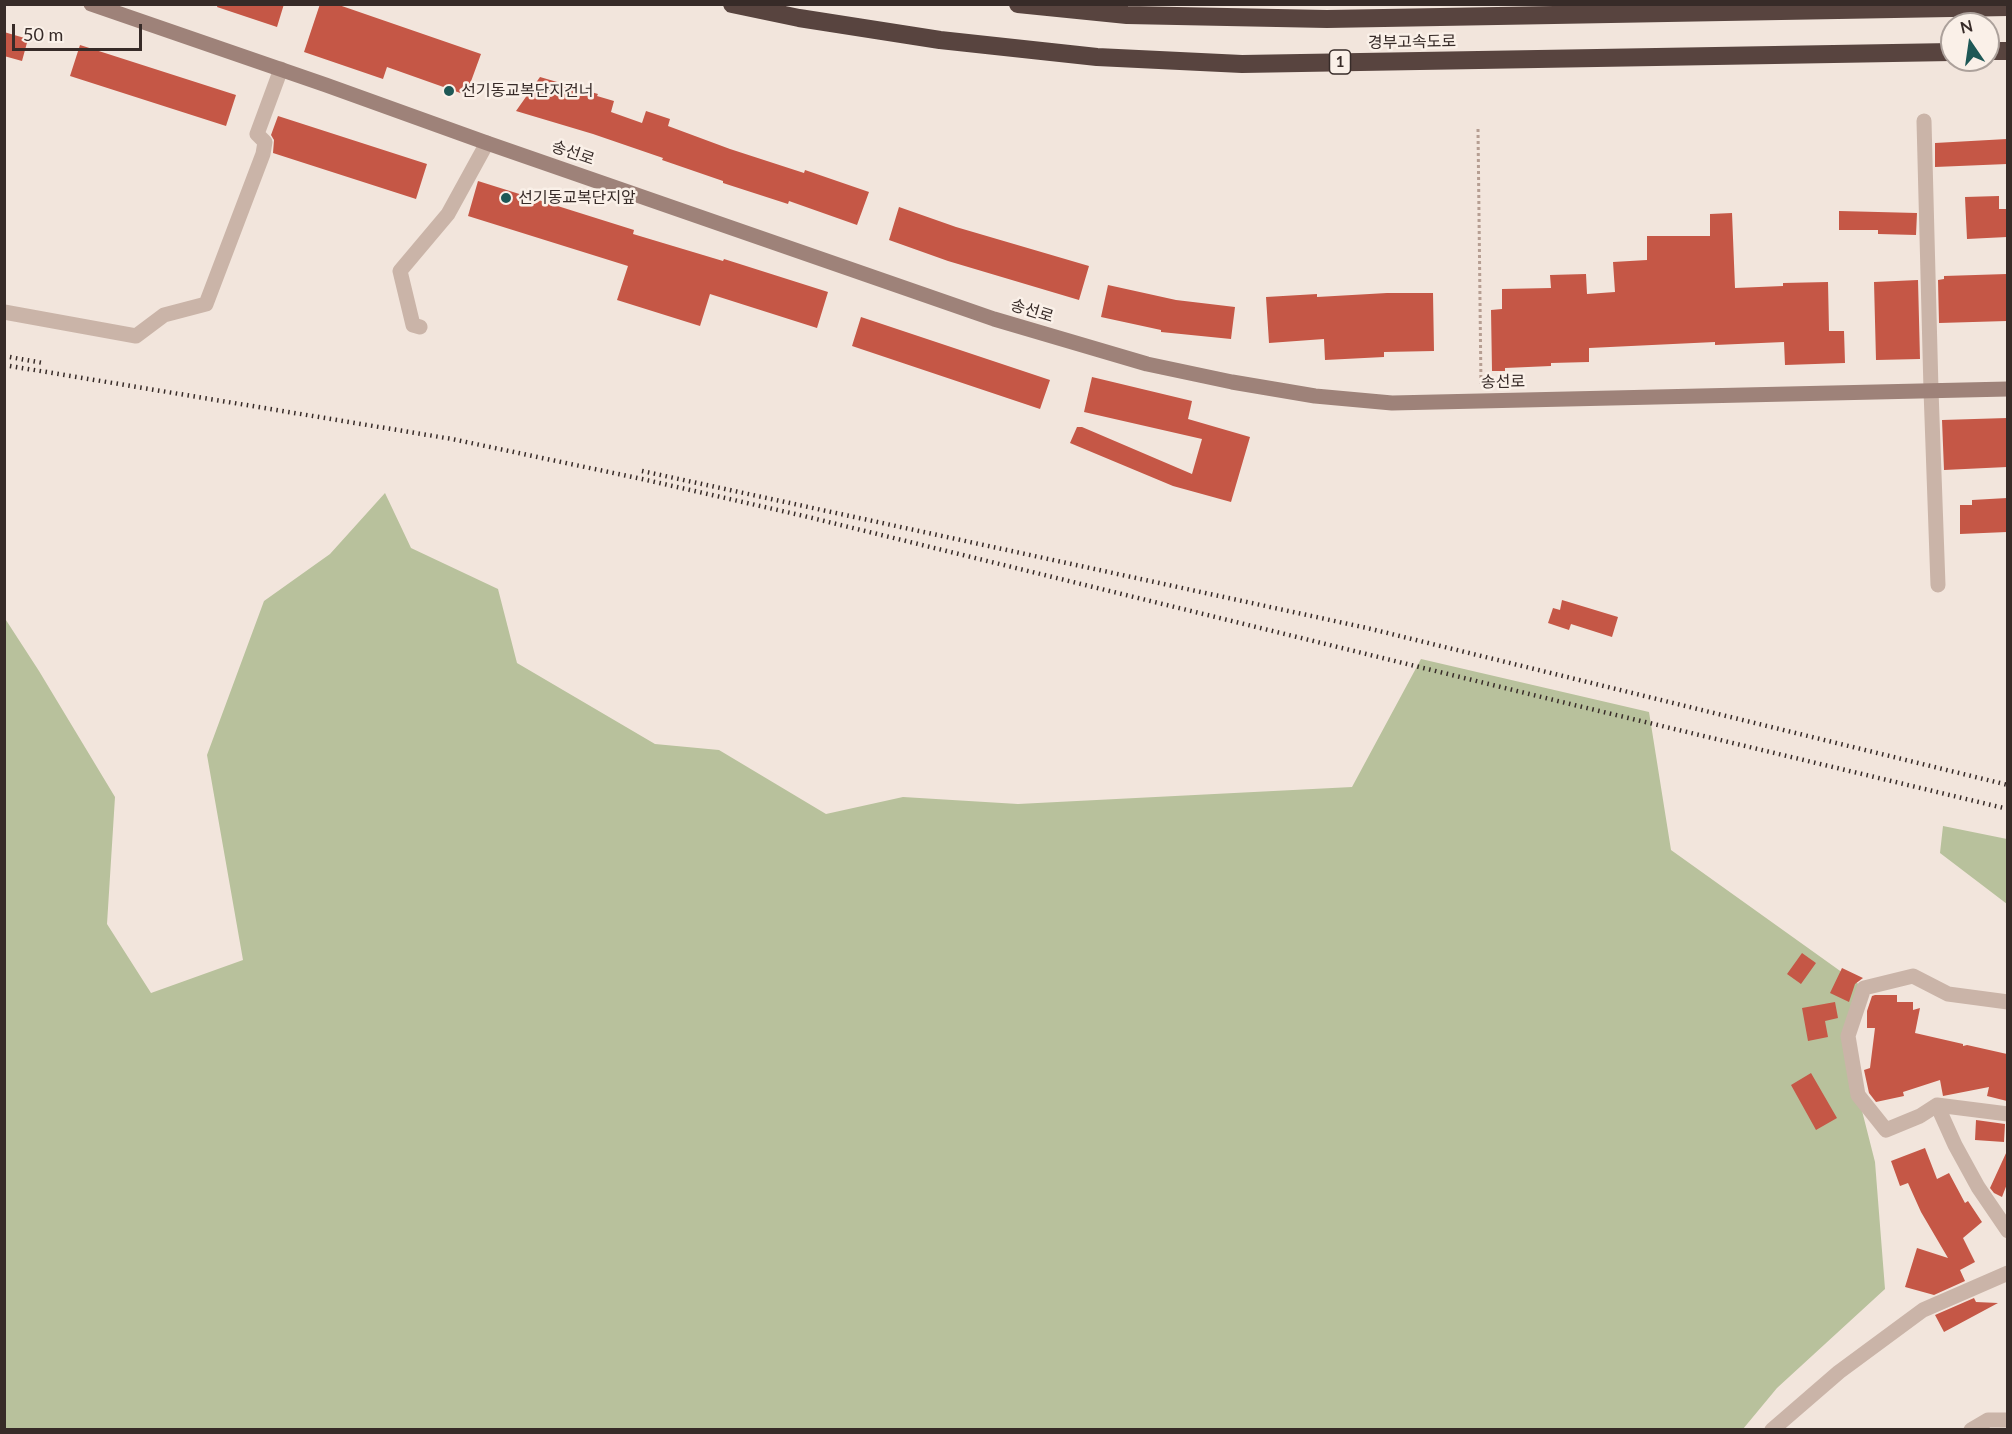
<!DOCTYPE html>
<html>
<head>
<meta charset="utf-8">
<style>
  body { margin:0 }
  #map { position:relative; width:2012px; height:1434px; overflow:hidden; background:#f2e5dc; font-family:Lato,sans-serif }
  canvas { display:block }
  .frame { position:absolute; inset:0; border:6px solid #372b28; pointer-events:none }
  .north { position:absolute; left:1940px; top:12px; width:60px; height:60px; box-sizing:border-box; background:#faf0e8; border:2px solid #aca19b; border-radius:50%; rotate:347deg; font-size:16px; font-weight:700; line-height:24px; text-align:center; color:#372b28 }
  .north::after { content:''; display:block; margin:auto; width:21px; height:27px; background:#1e5856; clip-path:polygon(50% 0,100% 100%,50% 72%,0 100%) }
  .scale { position:absolute; left:12px; top:24px; width:130px; height:27px; box-sizing:border-box; border:3px solid #372b28; border-top:0; padding-left:8px; font-size:18px; line-height:21px; white-space:nowrap; color:#372b28; -webkit-text-stroke:4px #faf0e8; paint-order:stroke }
</style>
</head>
<body>
<div id="map">
<canvas width="2012" height="1434"></canvas>
<div class="frame"></div>
<div class="north">N</div>
<div class="scale">50 m</div>
</div>
<script>
const c = document.querySelector('canvas').getContext('2d');
c.lineJoin = 'round';
function fillPath(path, color) {
  c.fillStyle = color;
  c.fill(path, 'evenodd');
}
function poly(rows) {
  const path = new Path2D();
  for (const r of rows) {
    path.moveTo(r[0], r[1]);
    for (let i = 2; i < r.length; i += 2) path.lineTo(r[i], r[i + 1]);
  }
  return path;
}
function strokePath(path, color, width, dash) {
  c.strokeStyle = color;
  c.lineWidth = width;
  c.lineCap = dash ? 'butt' : 'round';
  c.setLineDash(dash || []);
  c.stroke(path);
}
function label(font, color, halo, rows, align = 'center') {
  c.font = font + ' Lato,"Noto Sans KR",sans-serif';
  c.lineWidth = 5;
  c.setLineDash([]);
  c.textBaseline = 'middle';
  c.strokeStyle = halo;
  c.fillStyle = color;
  for (const [text, x, y, turn = 0] of rows) {
    c.save();
    c.translate(x, y);
    c.rotate((+turn || 0) * Math.PI / 180);
    c.textAlign = isNaN(turn) ? turn : align;
    if (halo) c.strokeText(text, 0, 0);
    c.fillText(text, 0, 0);
    c.restore();
  }
}
const green = poly([
  [385,493,411,548,498,589,517,663,655,744,719,750,826,814,903,797,1018,804,1352,787,1421,659,1649,712,1671,850,1864,988,1848,1036,1858,1095,1875,1162,1885,1289,1777,1388,1743,1429,5,1429,4,617,39,671,115,797,107,924,151,993,243,960,207,755,264,601,330,554],
  [1943,826,2007,839,2007,904,1940,853]
]);
const building = poly([
  [218,4,284,4,277,27,217,7],
  [320,4,336,4,481,54,466,95,387,67,383,79,304,52],
  [4,32,28,39,22,61,4,56],
  [80,45,236,95,226,126,70,76],
  [540,77,598,94,597,96,614,101,611,112,642,123,646,111,670,119,668,126,730,149,804,173,805,170,869,192,857,225,789,201,788,204,723,183,723,181,662,160,663,158,593,134,516,111],
  [278,116,427,164,416,199,273,153,274,140,271,135],
  [2007,139,2007,164,1935,167,1935,143],
  [478,181,634,230,633,234,723,261,724,259,828,292,817,328,710,294,700,326,617,300,628,266,468,216],
  [1999,196,1999,209,2007,209,2007,237,1967,239,1965,197],
  [899,207,956,227,1089,266,1079,300,948,261,889,240],
  [1839,211,1917,213,1916,235,1878,234,1878,230,1839,230],
  [1732,213,1735,288,1783,286,1783,283,1828,282,1829,331,1844,331,1845,363,1785,365,1784,342,1715,345,1715,342,1589,348,1589,362,1551,363,1551,366,1505,368,1505,371,1492,371,1491,310,1502,309,1502,289,1551,288,1550,275,1586,274,1587,294,1615,292,1613,262,1647,260,1647,236,1710,236,1710,214],
  [2007,274,2007,321,1939,323,1938,280,1944,279,1944,276],
  [1918,280,1920,359,1876,360,1874,282],
  [1108,285,1176,300,1235,307,1231,339,1161,332,1161,330,1101,317],
  [1387,293,1433,293,1434,351,1384,352,1384,357,1325,360,1324,339,1269,343,1266,297,1317,294,1317,297],
  [861,317,1050,380,1040,409,852,346],
  [1092,377,1192,401,1188,419,1250,437,1231,502,1173,486,1070,443,1077,427,1082,427,1192,474,1202,439,1084,412],
  [2007,418,2007,467,1944,470,1942,420],
  [2007,498,2007,532,1960,534,1960,505,1972,505,1972,500],
  [1562,600,1618,617,1612,637,1571,624,1569,630,1548,623,1553,608,1560,610],
  [1802,953,1816,963,1801,984,1787,974],
  [1842,968,1863,978,1855,984,1849,1002,1830,993],
  [1875,995,1897,995,1897,1002,1913,1002,1913,1010,1920,1008,1915,1033,1963,1044,1963,1046,1967,1045,2007,1054,2007,1101,1987,1096,1989,1087,1943,1096,1940,1080,1903,1092,1904,1096,1876,1102,1869,1093,1864,1070,1870,1068,1875,1028,1867,1028,1867,1011,1872,996],
  [1835,1002,1838,1018,1825,1021,1828,1037,1808,1041,1802,1008],
  [1811,1073,1837,1118,1816,1130,1791,1085],
  [1976,1120,2005,1124,2004,1142,1975,1140],
  [1925,1148,1937,1179,1949,1173,1965,1203,1968,1201,1982,1222,1963,1238,1975,1262,1960,1270,1965,1281,1934,1295,1905,1287,1917,1248,1948,1258,1921,1212,1908,1183,1900,1186,1891,1161],
  [2007,1151,2007,1184,2002,1197,1994,1193,1990,1188],
  [1974,1298,1976,1302,1998,1303,1944,1332,1935,1315]
]);
const path = poly([
  [1478,129,1481,386]
]);
const minor = poly([
  [1924,121,1931,390,1938,585],
  [4,312,136,336,164,315,206,304,263,154,265,142,257,134,281,69],
  [420,327,413,325,400,271,448,214,487,143],
  [2008,1002,1948,994,1913,976,1864,988,1848,1036,1858,1095,1886,1130,1920,1116,1937,1105,2008,1114],
  [1937,1105,1955,1145,1978,1187,2008,1231],
  [1772,1430,1839,1372,1923,1310,2008,1273],
  [1971,1430,1988,1420,2008,1420]
]);
const secondary = poly([
  [91,4,326,85,487,143,994,319,1147,364,1232,382,1315,396,1392,403,2008,389]
]);
const motorway = poly([
  [732,4,799,18,940,40,1097,57,1242,64,1952,52],
  [1018,4,1127,15,1327,19,2008,7],
  [1988,51,2008,51]
]);
const rail = poly([
  [4,356,43,363],
  [4,365,452,439,642,479,804,516,1566,703,2008,809],
  [642,471,1367,628,2008,785]
]);
const markers = [
  [449,91,6,"#1e5856"],
  [506,198,6,"#1e5856"]
];
const shields = [
  [1340,62,21]
];
const shieldNames = [
  ["1",1340,62]
];
const streetNames = [
  ["경부고속도로",1412,42,-1],
  ["송선로",573,153,19],
  ["송선로",1032,311,17],
  ["송선로",1503,382,-1]
];
const poiNames = [
  ["선기동교복단지건너",461,91],
  ["선기동교복단지앞",518,198]
];
fillPath(green, '#b8c19c');
fillPath(building, '#c55746');
strokePath(path, '#b69e92', 3, [3, 3]);
strokePath(minor, '#cab4a8', 15);
strokePath(secondary, '#9e8279', 15);
strokePath(motorway, '#58443f', 18);
strokePath(rail, '#372b28', 4.5, [1.5, 4.5]);
for (const [x, y, r, color] of markers) {
  const dot = new Path2D();
  dot.arc(x, y, r, 0, 2 * Math.PI);
  c.fillStyle = color;
  c.fill(dot);
  strokePath(dot, '#faf0e8', 2);
}
for (const [x, y, w] of shields) {
  const box = new Path2D();
  box.roundRect(x - w / 2, y - 12, w, 24, 4.5);
  c.fillStyle = '#faf0e8';
  c.fill(box);
  strokePath(box, '#372b28', 1.5);
}
label('bold 15px', '#372b28', null, shieldNames);
label('16px', '#372b28', '#faf0e8', streetNames);
label('16px', '#372b28', '#faf0e8', poiNames, 'left');
</script>
</body>
</html>
